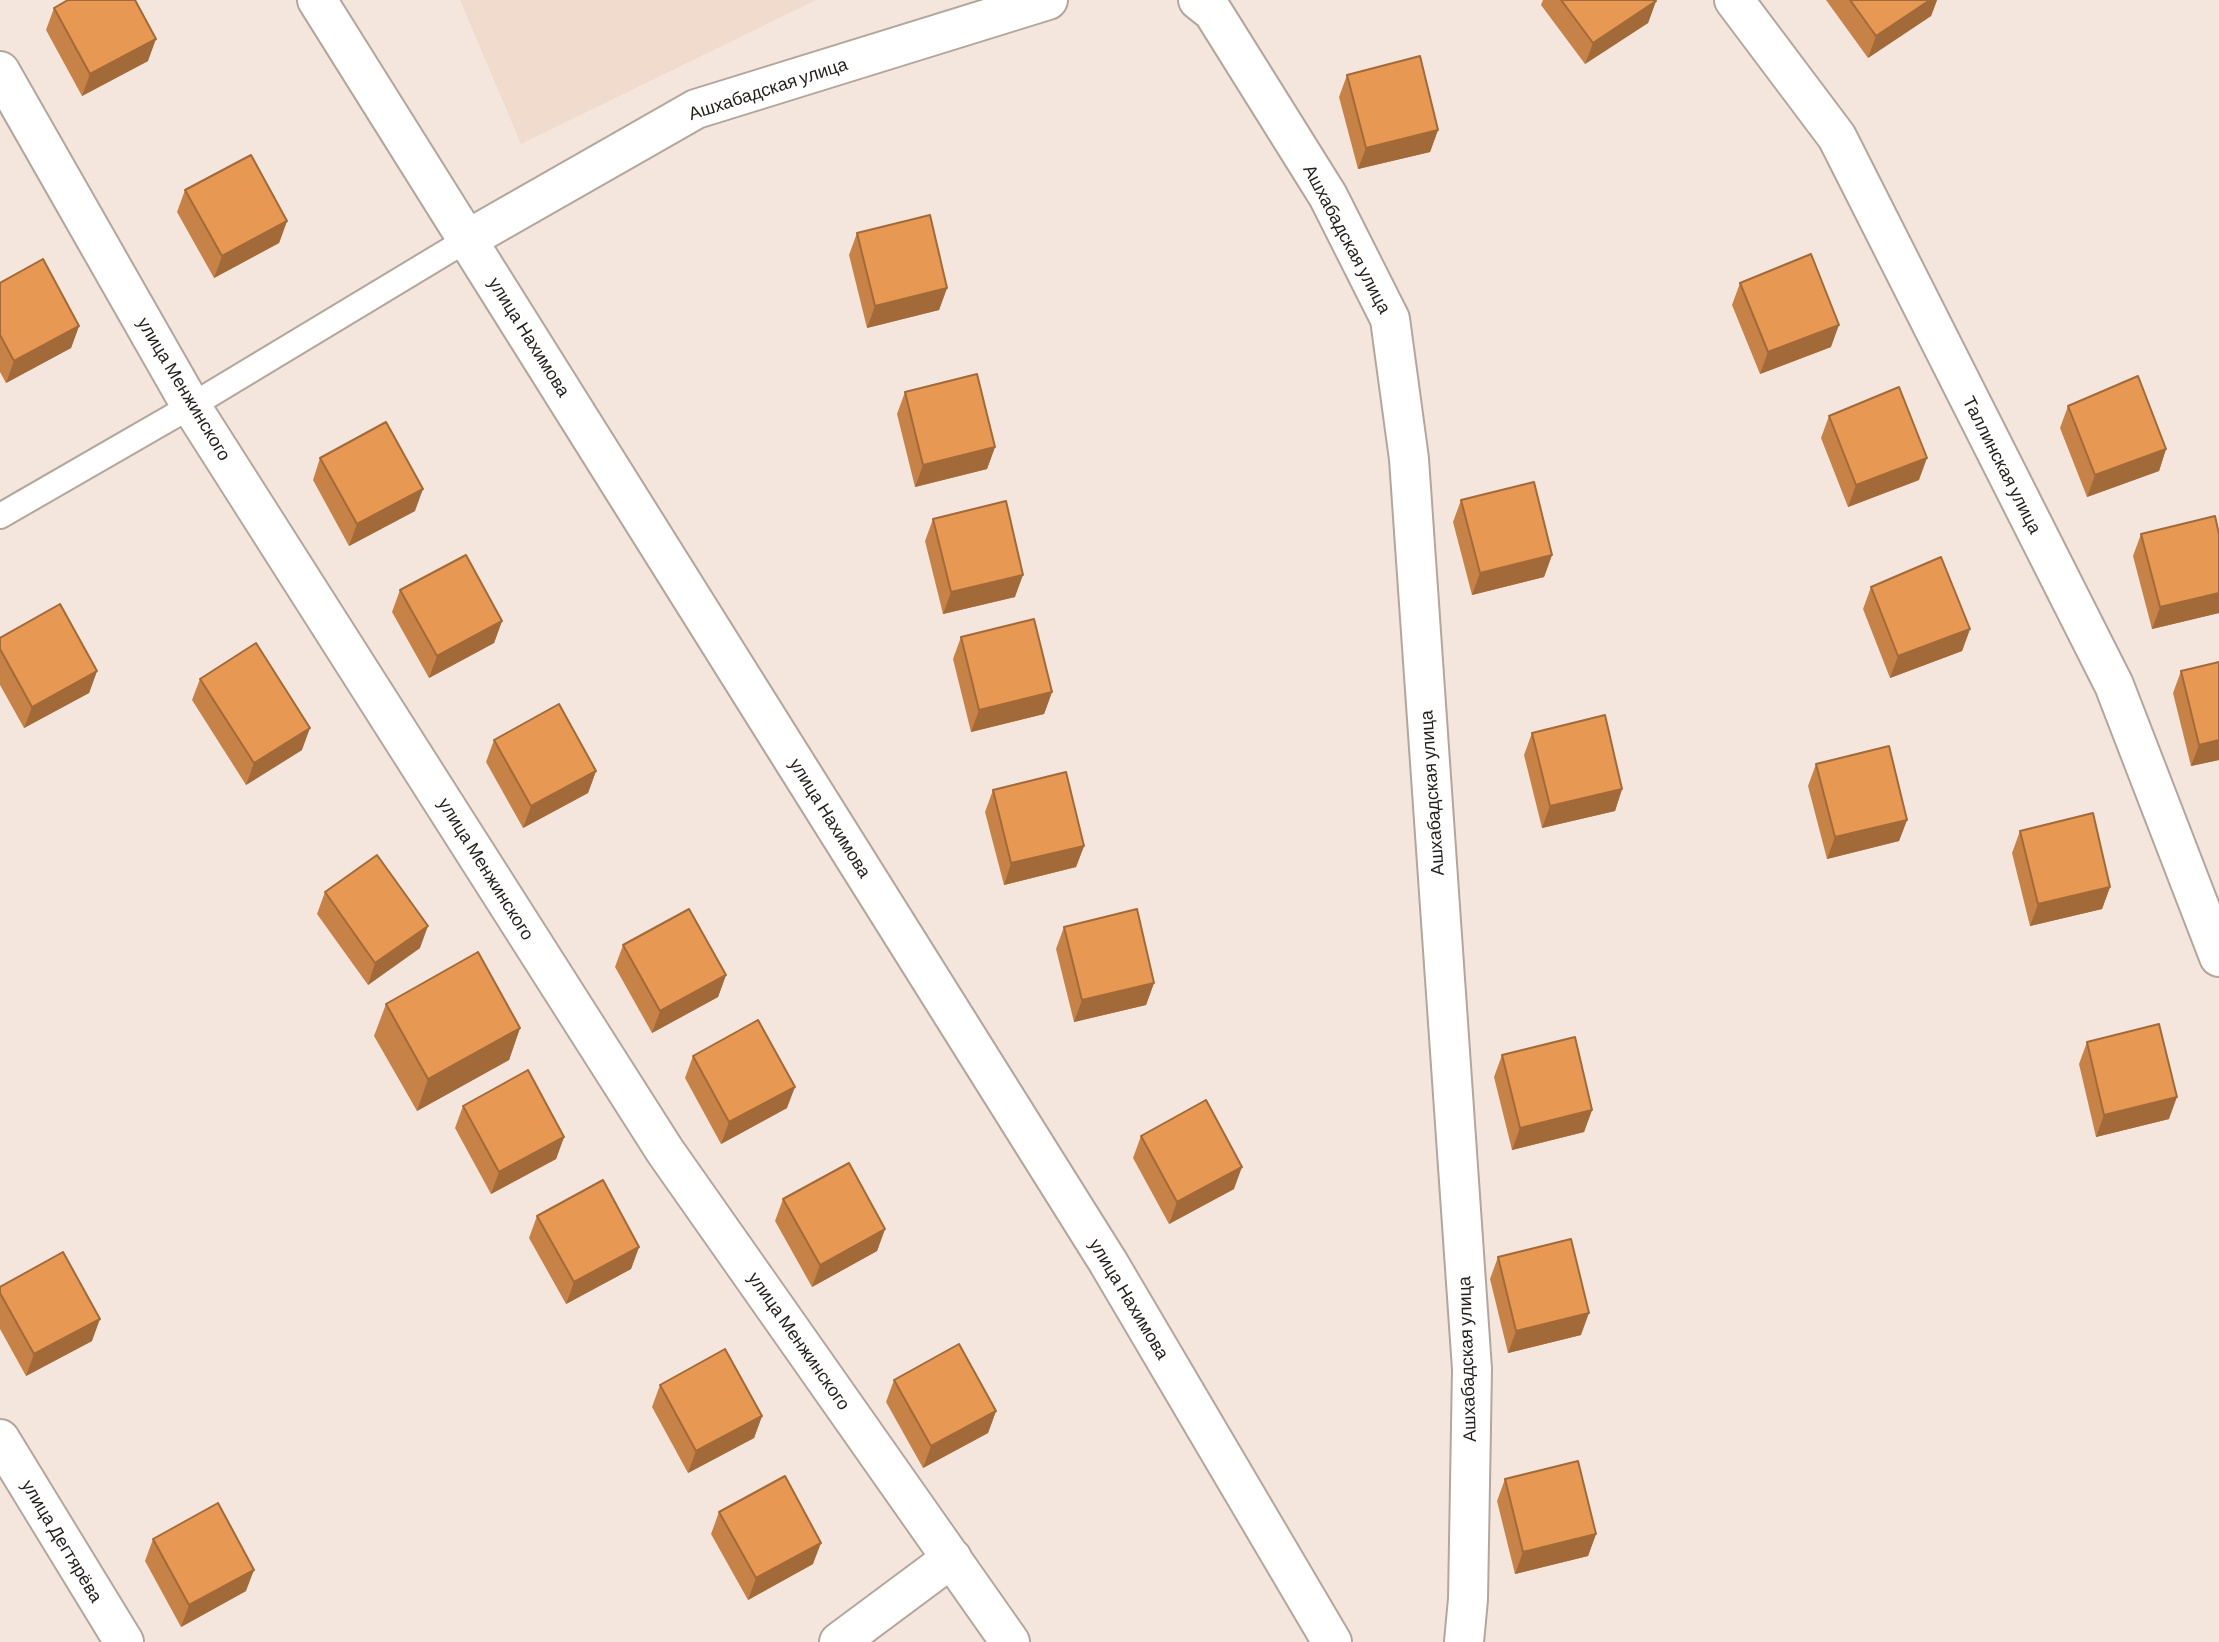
<!DOCTYPE html>
<html>
<head>
<meta charset="utf-8">
<style>
  body { margin:0 }
  canvas { display:block; background:#f5e6dd }
</style>
</head>
<body>
<canvas width="2219" height="1642"></canvas>
<script>
const c = document.querySelector('canvas').getContext('2d');
c.lineJoin = 'round';
function fillPath(path, color) {
  c.fillStyle = color;
  c.fill(path, 'evenodd');
}
function poly(rows) {
  const path = new Path2D();
  for (const r of rows) {
    path.moveTo(r[0], r[1]);
    for (let i = 2; i < r.length; i += 2) path.lineTo(r[i], r[i + 1]);
  }
  return path;
}
function strokePath(path, color, width, dash) {
  c.strokeStyle = color;
  c.lineWidth = width;
  c.lineCap = dash ? 'butt' : 'round';
  c.setLineDash(dash || []);
  c.stroke(path);
}
function label(font, color, halo, rows, align = 'center') {
  c.font = font + ' Barlow,sans-serif';
  c.lineWidth = 6;
  c.setLineDash([]);
  c.textBaseline = 'middle';
  c.strokeStyle = halo;
  c.fillStyle = color;
  for (const [text, x, y, turn = 0] of rows) {
    c.save();
    c.translate(x, y);
    c.rotate((+turn || 0) * Math.PI / 180);
    c.textAlign = isNaN(turn) ? turn : align;
    if (halo) c.strokeText(text, 0, 0);
    c.fillText(text, 0, 0);
    c.restore();
  }
}
const built = poly([
  [460,0,816,0,521,144]
]);
const lane = poly([
  [0,516,191,406,468,239]
]);
const street = poly([
  [1198,0,1213,12,1328,196,1390,319,1409,459,1472,1369,1468,1599,1464,1642],
  [1734,0,1837,137,2114,685,2219,957],
  [0,71,191,406,665,1151,1010,1642],
  [468,239,696,109,1048,0],
  [0,1439,124,1642],
  [839,1642,952,1558]
]);
const primary = poly([
  [317,0,1108,1262,1332,1642]
]);
const wall = poly([
  [1543,0,1655,0,1656,1,1648,23,1585,64,1541,5],
  [1826,0,1937,0,1931,16,1868,58],
  [54,8,148,61,82,96,46,30],
  [1347,75,1438,130,1430,152,1358,169,1339,97],
  [185,190,287,221,279,243,214,278,177,212],
  [857,233,947,288,939,310,867,328,849,255],
  [0,283,79,326,71,348,6,383,0,372],
  [1740,283,1831,347,1760,374,1732,305],
  [905,392,995,447,987,469,915,487,897,414],
  [2068,406,2166,449,2159,471,2087,497,2060,428],
  [1829,416,1919,480,1848,507,1821,438],
  [320,458,415,511,349,546,313,480],
  [1461,500,1552,555,1544,577,1472,595,1453,522],
  [933,519,1015,597,943,614,925,541],
  [2141,534,2219,534,2219,613,2152,629,2133,556],
  [1871,587,1970,629,1962,651,1890,678,1863,609],
  [400,590,502,621,494,643,429,678,392,612],
  [961,637,1052,692,1044,714,971,732,953,659],
  [0,638,97,671,89,693,24,728,0,685],
  [2181,671,2219,760,2191,766,2173,693],
  [200,679,302,750,246,785,192,700],
  [1532,733,1622,789,1615,811,1542,828,1524,755],
  [494,740,596,771,588,793,523,828,486,762],
  [1816,764,1907,820,1899,841,1827,859,1808,786],
  [993,790,1084,846,1076,867,1004,885,985,812],
  [2020,831,2110,887,2102,909,2030,926,2012,853],
  [325,892,420,948,368,985,317,914],
  [1064,927,1154,983,1146,1005,1074,1022,1056,949],
  [623,945,726,975,718,997,652,1033,615,967],
  [386,1004,520,1028,509,1060,417,1111,374,1036],
  [2087,1042,2169,1119,2096,1137,2079,1064],
  [1502,1055,1592,1110,1584,1132,1512,1150,1494,1077],
  [693,1056,787,1108,721,1144,685,1078],
  [463,1106,564,1137,556,1159,491,1194,455,1128],
  [1141,1136,1234,1189,1169,1224,1133,1158],
  [783,1199,885,1229,877,1251,812,1287,775,1221],
  [537,1216,639,1247,631,1269,566,1304,529,1238],
  [1498,1257,1581,1335,1508,1353,1490,1279],
  [0,1287,92,1341,26,1376,0,1329],
  [894,1380,996,1411,988,1433,923,1468,886,1402],
  [660,1385,762,1416,754,1438,688,1473,652,1407],
  [1505,1479,1596,1534,1588,1556,1515,1574,1497,1501],
  [719,1512,813,1564,748,1600,711,1534],
  [153,1539,246,1591,181,1627,145,1561]
]);
const shadedWall = poly([
  [1930,0,1937,0,1931,16,1868,58,1876,36],
  [1656,1,1648,23,1585,64,1593,43],
  [156,39,148,61,82,96,90,74],
  [1438,130,1430,152,1358,169,1366,148],
  [287,221,279,243,214,278,222,256],
  [947,288,939,310,867,328,875,306],
  [1839,325,1831,347,1760,374,1768,352],
  [79,326,71,348,6,383,14,361],
  [995,447,987,469,915,487,923,465],
  [2166,449,2159,471,2087,497,2095,475],
  [1927,458,1919,480,1848,507,1856,485],
  [423,489,415,511,349,546,357,524],
  [1552,555,1544,577,1472,595,1480,573],
  [1023,575,1015,597,943,614,951,592],
  [2219,593,2219,613,2152,629,2160,607],
  [502,621,494,643,429,678,437,656],
  [1970,629,1962,651,1890,678,1898,656],
  [97,671,89,693,24,728,32,707],
  [1052,692,1044,714,971,732,979,710],
  [310,728,302,750,246,785,254,763],
  [2219,740,2219,760,2191,766,2199,745],
  [596,771,588,793,523,828,531,806],
  [1622,789,1615,811,1542,828,1550,806],
  [1907,820,1899,841,1827,859,1835,837],
  [1084,846,1076,867,1004,885,1011,863],
  [2110,887,2102,909,2030,926,2038,904],
  [428,926,420,948,368,985,375,963],
  [726,975,718,997,652,1033,660,1011],
  [1154,983,1146,1005,1074,1022,1082,1000],
  [520,1028,509,1060,417,1111,428,1079],
  [795,1087,787,1108,721,1144,729,1122],
  [2177,1097,2169,1119,2096,1137,2104,1115],
  [1592,1110,1584,1132,1512,1150,1520,1128],
  [564,1137,556,1159,491,1194,499,1172],
  [1242,1167,1234,1189,1169,1224,1177,1202],
  [885,1229,877,1251,812,1287,820,1265],
  [639,1247,631,1269,566,1304,574,1282],
  [1589,1313,1581,1335,1508,1353,1516,1331],
  [100,1319,92,1341,26,1376,34,1354],
  [996,1411,988,1433,923,1468,931,1446],
  [762,1416,754,1438,688,1473,696,1451],
  [1596,1534,1588,1556,1515,1574,1523,1552],
  [821,1543,813,1564,748,1600,756,1578],
  [254,1570,246,1591,181,1627,189,1605]
]);
const building = poly([
  [68,0,135,0,156,39,90,74,54,8,68,0],
  [1561,0,1655,0,1656,1,1593,43,1561,0],
  [1850,0,1930,0,1876,36,1850,0],
  [1420,56,1438,130,1366,148,1347,75,1420,56],
  [251,155,287,221,222,256,185,190,251,155],
  [930,215,947,288,875,306,857,233,930,215],
  [1811,254,1839,325,1768,352,1740,283,1811,254],
  [43,259,79,326,14,361,0,335,0,283,43,259],
  [977,374,995,447,923,465,905,392,977,374],
  [2138,376,2166,449,2095,475,2068,406,2138,376],
  [1899,387,1927,458,1856,485,1829,416,1899,387],
  [386,422,423,489,357,524,320,458,386,422],
  [1534,482,1552,555,1480,573,1461,500,1534,482],
  [1006,501,1023,575,951,592,933,519,1006,501],
  [2215,516,2219,534,2219,593,2160,607,2141,534,2215,516],
  [466,555,502,621,437,656,400,590,466,555],
  [1941,557,1970,629,1898,656,1871,587,1941,557],
  [60,604,97,671,32,707,0,649,0,638,60,604],
  [1034,619,1052,692,979,710,961,637,1034,619],
  [256,643,310,728,254,763,200,679,256,643],
  [2219,662,2219,740,2199,745,2181,671,2219,662],
  [559,704,596,771,531,806,494,740,559,704],
  [1605,715,1622,789,1550,806,1532,733,1605,715],
  [1889,746,1907,820,1835,837,1816,764,1889,746],
  [1066,772,1084,846,1011,863,993,790,1066,772],
  [2093,813,2110,887,2038,904,2020,831,2093,813],
  [377,855,428,926,375,963,325,892,377,855],
  [689,909,726,975,660,1011,623,945,689,909],
  [1137,909,1154,983,1082,1000,1064,927,1137,909],
  [478,952,520,1028,428,1079,386,1004,478,952],
  [758,1020,795,1087,729,1122,693,1056,758,1020],
  [2159,1024,2177,1097,2104,1115,2087,1042,2159,1024],
  [1575,1037,1592,1110,1520,1128,1502,1055,1575,1037],
  [528,1070,564,1137,499,1172,463,1106,528,1070],
  [1206,1100,1242,1167,1177,1202,1141,1136,1206,1100],
  [849,1163,885,1229,820,1265,783,1199,849,1163],
  [603,1180,639,1247,574,1282,537,1216,603,1180],
  [1571,1239,1589,1313,1516,1331,1498,1257,1571,1239],
  [63,1252,100,1319,34,1354,0,1293,0,1287,63,1252],
  [959,1344,996,1411,931,1446,894,1380,959,1344],
  [725,1349,762,1416,696,1451,660,1385,725,1349],
  [1578,1461,1596,1534,1523,1552,1505,1479,1578,1461],
  [785,1476,821,1543,756,1578,719,1512,785,1476],
  [218,1503,254,1570,189,1605,153,1539,218,1503]
]);
const streetNames = [
  ["Ашхабадская улица",768,89,-18],
  ["Ашхабадская улица",1347,239,62],
  ["улица Нахимова",529,337,58],
  ["улица Менжинского",184,389,59],
  ["Таллинская улица",2002,465,63],
  ["Ашхабадская улица",1432,793,-94],
  ["улица Нахимова",830,818,58],
  ["улица Менжинского",486,869,58],
  ["улица Нахимова",1129,1299,59],
  ["улица Менжинского",799,1341,55],
  ["Ашхабадская улица",1467,1359,-92],
  ["улица Дегтярёва",62,1541,59]
];
fillPath(built, '#f0dbcc');
strokePath(lane, '#b3a69c', 28);
strokePath(street, '#b3a69c', 42);
strokePath(primary, '#b3a69c', 42);
strokePath(lane, '#fff', 24);
strokePath(street, '#fff', 38);
strokePath(primary, '#fff', 38);
fillPath(wall, '#c78347');
fillPath(shadedWall, '#a26a39');
fillPath(building, '#e79852');
strokePath(building, '#a26a39', 2);
label('18px', '#241f1c', '#fff', streetNames);
</script>
</body>
</html>
